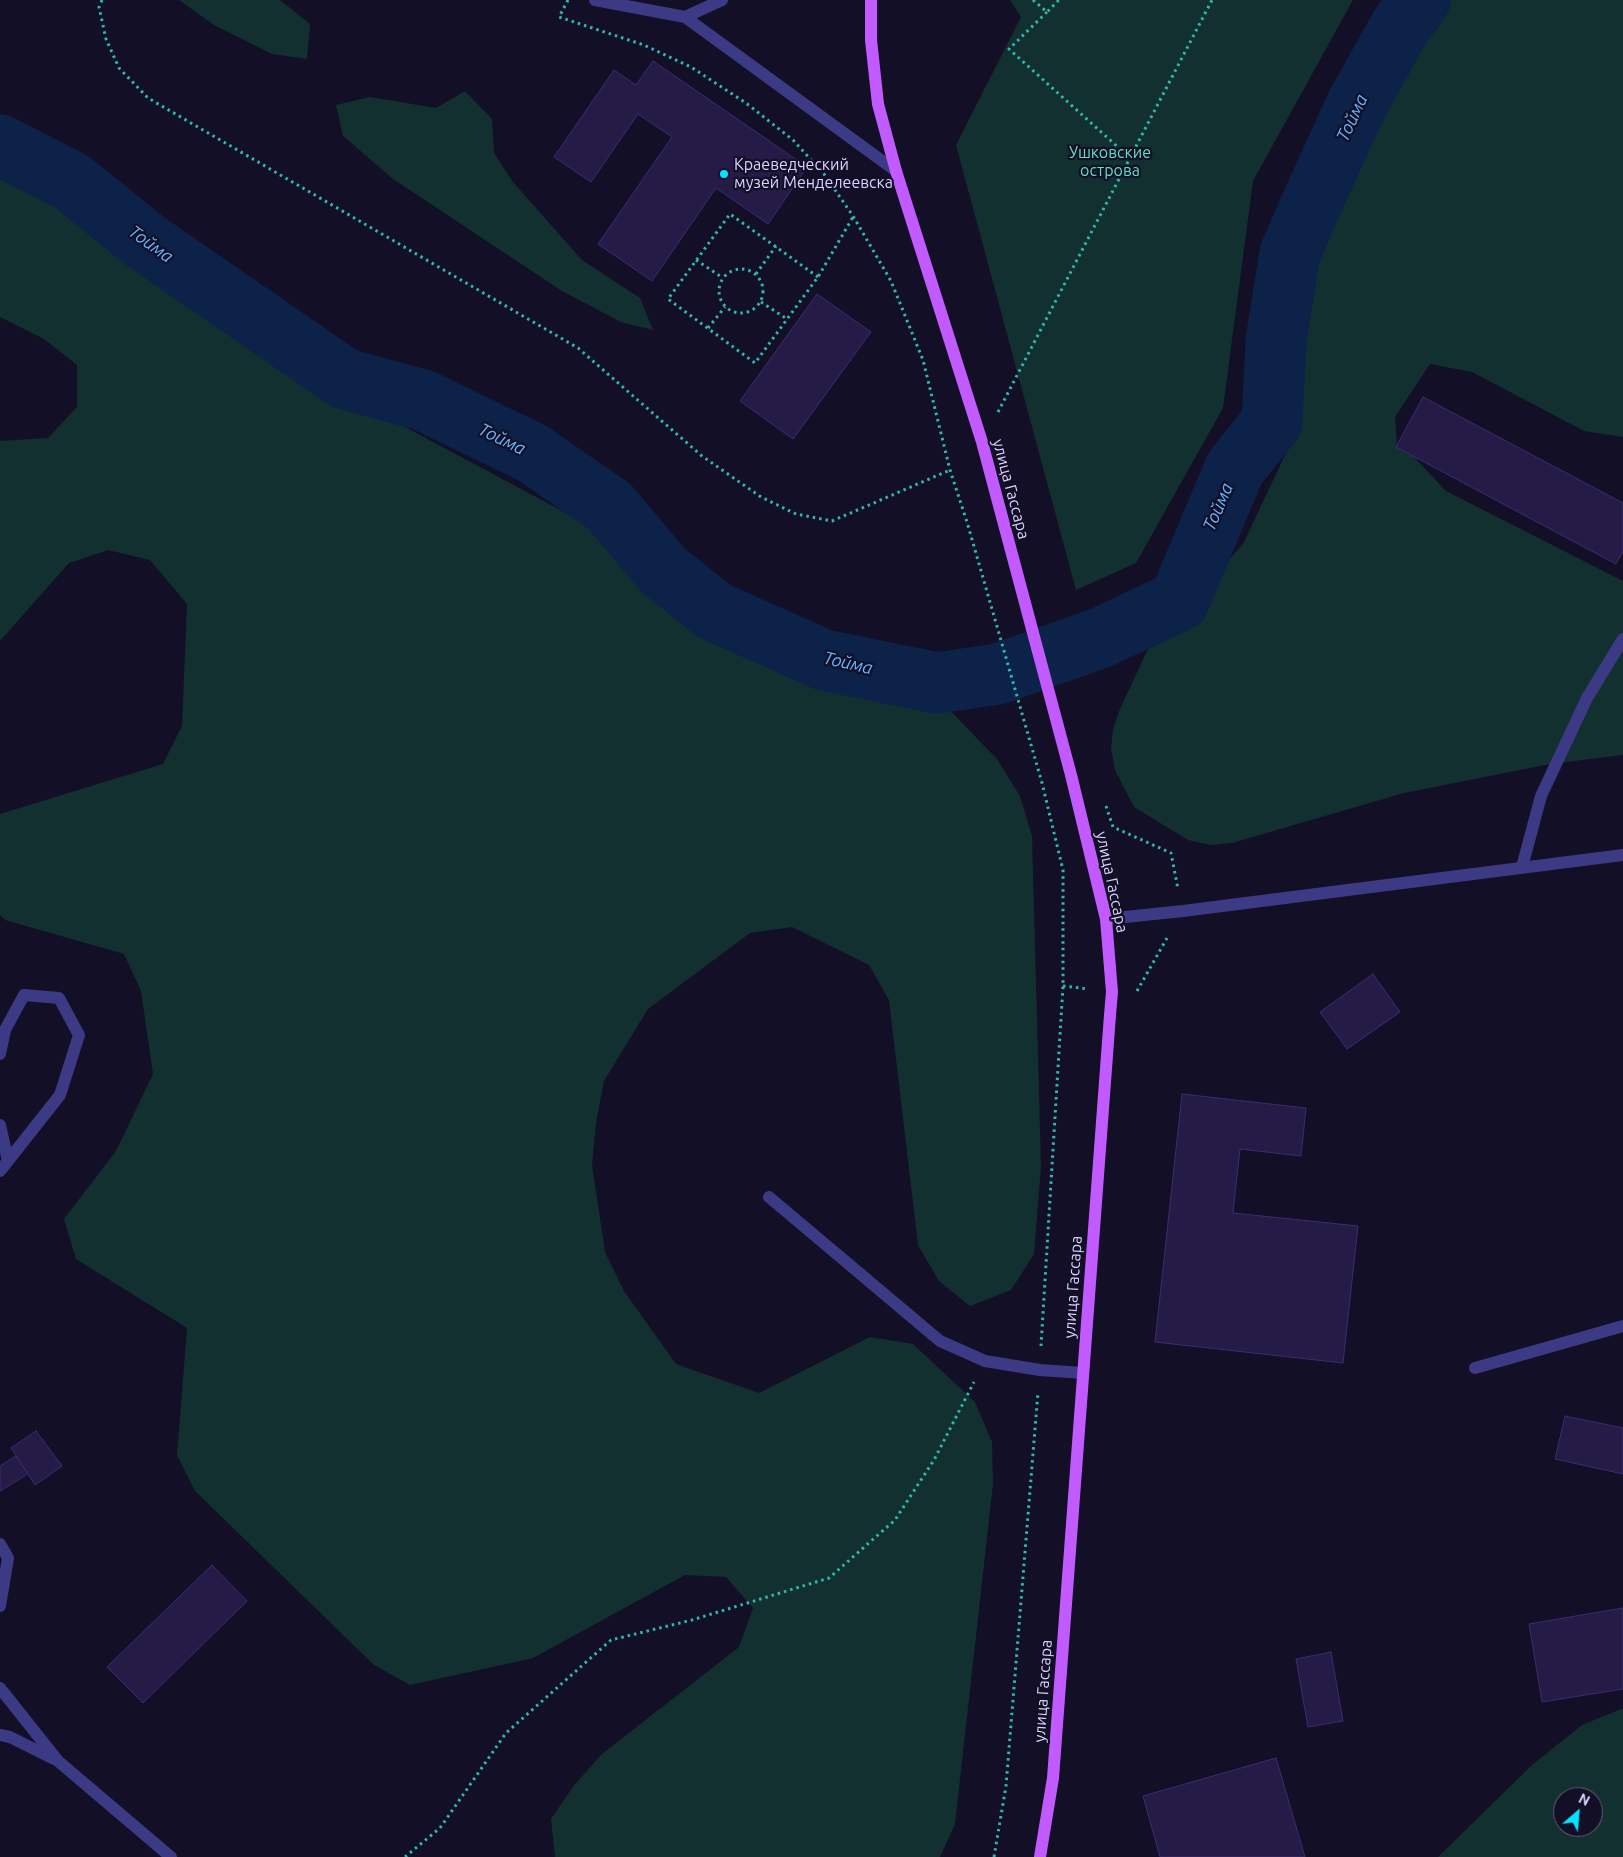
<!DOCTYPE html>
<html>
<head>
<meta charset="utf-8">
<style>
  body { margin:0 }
  #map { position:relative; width:1623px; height:1857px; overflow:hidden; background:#130f26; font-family:Ubuntu,sans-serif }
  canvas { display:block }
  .north { position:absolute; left:1553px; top:1787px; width:50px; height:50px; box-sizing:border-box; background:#130f26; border:1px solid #625e7d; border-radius:50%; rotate:27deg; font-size:14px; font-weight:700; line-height:20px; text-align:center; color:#d9d4ff }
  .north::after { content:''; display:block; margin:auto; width:18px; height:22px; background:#00e5ff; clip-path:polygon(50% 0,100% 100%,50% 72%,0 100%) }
</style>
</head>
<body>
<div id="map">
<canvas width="1623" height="1857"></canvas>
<div class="north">N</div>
</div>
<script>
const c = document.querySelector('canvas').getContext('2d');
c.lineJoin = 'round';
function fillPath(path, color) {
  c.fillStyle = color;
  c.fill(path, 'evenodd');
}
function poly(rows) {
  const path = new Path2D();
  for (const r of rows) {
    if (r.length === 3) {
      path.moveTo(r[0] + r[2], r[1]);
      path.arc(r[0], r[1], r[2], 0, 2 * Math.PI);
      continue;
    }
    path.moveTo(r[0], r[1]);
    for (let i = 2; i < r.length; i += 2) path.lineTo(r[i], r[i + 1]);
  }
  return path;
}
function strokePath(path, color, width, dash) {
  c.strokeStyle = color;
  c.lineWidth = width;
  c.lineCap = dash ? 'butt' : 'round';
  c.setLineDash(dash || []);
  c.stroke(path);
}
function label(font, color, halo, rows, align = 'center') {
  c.font = font + ' Ubuntu,sans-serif';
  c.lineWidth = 4.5;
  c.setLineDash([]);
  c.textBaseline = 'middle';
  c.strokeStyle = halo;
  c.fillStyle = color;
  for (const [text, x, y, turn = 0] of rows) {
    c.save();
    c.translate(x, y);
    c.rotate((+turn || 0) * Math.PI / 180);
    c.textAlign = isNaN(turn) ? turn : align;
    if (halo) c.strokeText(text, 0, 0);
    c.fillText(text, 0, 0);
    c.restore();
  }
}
const green = poly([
  [179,0,280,0,310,24,307,59,272,54,214,25],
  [1010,0,1353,0,1253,181,1223,408,1136,563,1076,590,956,145,1021,17],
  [1438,0,1623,0,1623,437,1584,431,1472,372,1430,364,1395,417,1397,446,1400,442,1446,491,1623,581,1623,755,1550,764,1404,793,1232,843,1210,845,1188,840,1134,807,1115,770,1111,749,1113,729,1120,709,1147,651,1243,544,1286,453,1293,431,1317,252,1416,25],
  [465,91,492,119,494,153,513,182,582,260,640,298,653,330,621,322,562,291,393,179,343,136,336,105,370,97,436,108],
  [0,145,145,241,248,343,596,529,687,619,768,660,938,698,997,759,1020,796,1032,836,1041,1167,1034,1254,1011,1290,970,1306,939,1281,918,1245,889,1000,869,965,792,927,750,933,648,1009,604,1081,596,1123,592,1165,605,1252,624,1291,676,1364,759,1393,870,1337,913,1344,975,1402,992,1442,993,1484,955,1824,940,1857,555,1857,551,1819,575,1784,602,1754,739,1647,753,1608,726,1577,685,1575,533,1658,410,1685,374,1665,195,1491,177,1455,187,1328,76,1259,64,1219,116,1151,153,1074,141,991,124,954,5,920,0,915,0,814,163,764,182,726,187,604,150,560,108,550,69,563,0,641,0,441,48,438,77,407,77,365,44,339,0,317],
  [1621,1709,1623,1709,1623,1857,1438,1857,1532,1765,1582,1725],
  [1563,1797,1593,1797,1593,1827,1563,1827]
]);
const river = poly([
  [0,145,72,182,145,241,345,379,423,400,532,453,609,506,663,570,714,611,824,660,937,683,998,674,1100,638,1179,601,1235,468,1272,422,1276,340,1290,253,1318,189,1358,102,1400,27,1420,0]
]);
const building = poly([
  [653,61,807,167,768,224,716,188,652,281,598,244,672,137,638,114,591,182,554,157,614,70,636,85,653,61],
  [817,294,871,332,793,439,740,401,817,294],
  [1423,397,1623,503,1623,551,1616,564,1396,447,1423,397],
  [1373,974,1400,1012,1347,1049,1320,1012,1373,974],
  [1182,1094,1306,1108,1301,1156,1240,1149,1233,1213,1358,1226,1343,1363,1155,1342,1182,1094],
  [1565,1416,1623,1428,1623,1474,1555,1459,1565,1416],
  [36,1431,62,1466,35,1485,11,1448,36,1431],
  [16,1456,28,1474,0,1491,0,1466,16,1456],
  [212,1565,247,1601,143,1703,107,1667,212,1565],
  [1623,1608,1623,1689,1542,1702,1529,1624,1623,1608],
  [1331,1652,1343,1721,1308,1727,1296,1659,1331,1652],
  [1276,1758,1305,1857,1160,1857,1143,1796,1276,1758]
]);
const path = poly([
  [102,0,99,7,106,39,119,68,148,98,578,348,702,456,761,497,796,514,832,521,950,470],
  [568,0,559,17,644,45,691,67,746,103,793,140,824,174,853,216,891,281,923,360,950,470,967,522,1042,783,1063,870,1063,986,1041,1346],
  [1033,0,1047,12,1059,0],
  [1047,12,1009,49,1130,158],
  [696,260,723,278],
  [741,291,22],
  [756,274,776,246],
  [818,277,730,214,668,299,755,363,818,277,853,217],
  [761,302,787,319],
  [708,328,725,307],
  [998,412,1212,0],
  [1106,806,1113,827,1171,853,1178,889],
  [1063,986,1088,989],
  [1137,991,1167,938],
  [405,1857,440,1828,506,1733,611,1640,692,1620,829,1578,895,1520,934,1460,974,1382],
  [994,1857,1006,1786,1038,1392]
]);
const minor = poly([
  [595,0,685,17,896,171],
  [685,17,722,0],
  [1522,867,1541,796,1587,698,1623,639],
  [1106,919,1183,911,1623,855],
  [0,1054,5,1030,24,995,59,998,79,1035,60,1095,0,1171],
  [0,1125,8,1161],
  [769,1197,940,1341,985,1361,1040,1370,1083,1373],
  [1475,1368,1623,1326],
  [0,1544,8,1558,0,1606],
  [0,1688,58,1761,171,1857],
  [0,1735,10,1737,54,1759]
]);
const major = poly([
  [871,0,871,40,878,104,896,171,982,442,1071,775,1106,919,1112,992,1110,1015,1053,1778,1040,1857]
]);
const markers = [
  [724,174,5,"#00e5ff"]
];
const parkNames = [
  ["Ушковские",1110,153],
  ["острова",1110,171]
];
const poiNames = [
  ["Краеведческий",734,165],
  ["музей Менделеевска",734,183]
];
const streetNames = [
  ["улица Гассара",1011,489,75],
  ["улица Гассара",1112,882,78],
  ["улица Гассара",1073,1287,-86],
  ["улица Гассара",1043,1691,-86]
];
const waterNames = [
  ["Тойма",1352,118,-65],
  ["Тойма",151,244,36],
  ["Тойма",502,439,26],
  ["Тойма",1218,507,-67],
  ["Тойма",848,663,13]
];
fillPath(green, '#12302f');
strokePath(river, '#0c2248', 61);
fillPath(building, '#241b47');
strokePath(building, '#3b2d73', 1);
strokePath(path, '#2fb8b0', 3, [2.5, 4]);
strokePath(minor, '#3d3a85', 12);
strokePath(major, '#c25bff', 12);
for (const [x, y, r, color] of markers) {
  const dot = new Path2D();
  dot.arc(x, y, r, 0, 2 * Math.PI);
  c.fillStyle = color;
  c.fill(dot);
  strokePath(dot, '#130f26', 2);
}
label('16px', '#5fe0c0', '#130f26', parkNames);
label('16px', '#d9d4ff', '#130f26', poiNames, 'left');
label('16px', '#d9d4ff', '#130f26', streetNames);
label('italic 18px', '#62b6ff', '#130f26', waterNames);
</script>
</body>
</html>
